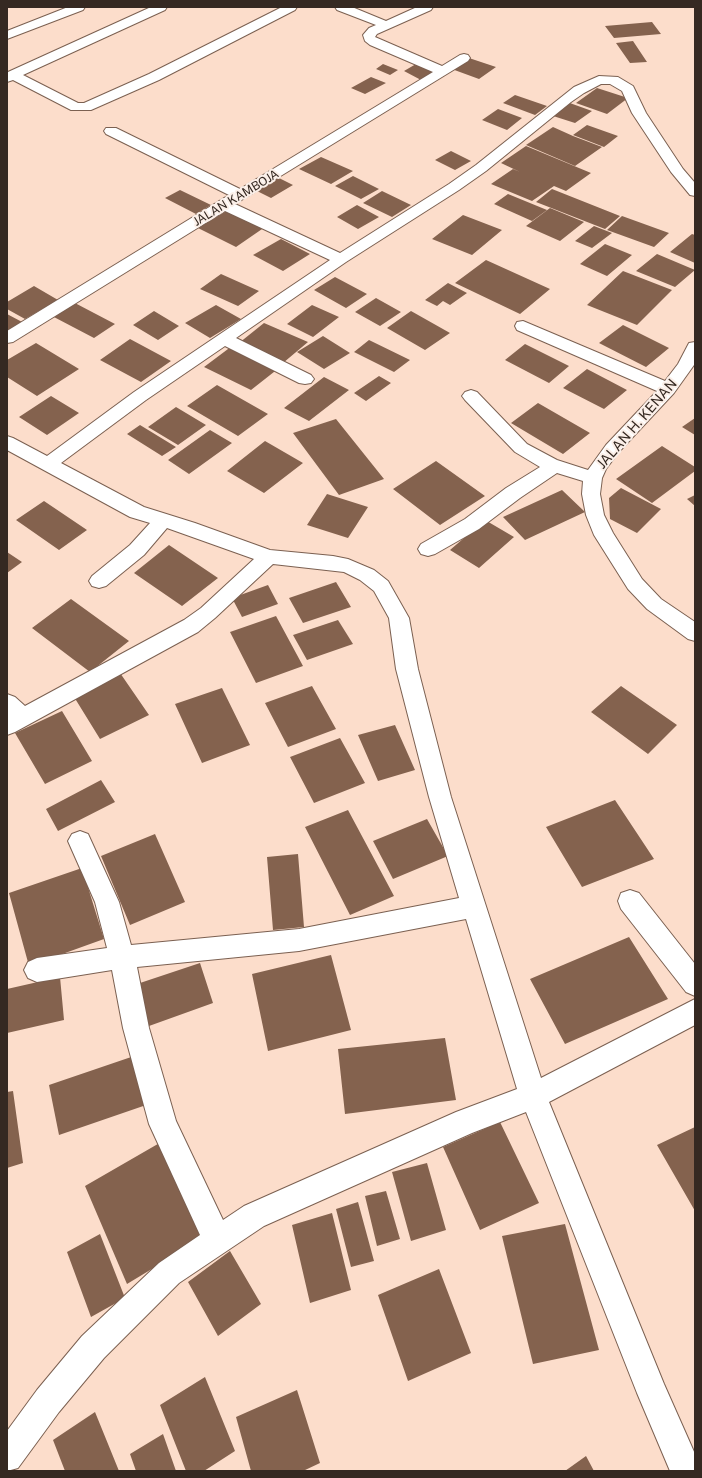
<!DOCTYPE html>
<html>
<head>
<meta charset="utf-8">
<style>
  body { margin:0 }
  #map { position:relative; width:702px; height:1478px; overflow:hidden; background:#fcddcb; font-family:"Public Sans",sans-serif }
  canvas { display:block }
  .frame { position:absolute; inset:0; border:8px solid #352922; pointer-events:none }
</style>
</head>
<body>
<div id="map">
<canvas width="702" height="1478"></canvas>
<div class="frame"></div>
</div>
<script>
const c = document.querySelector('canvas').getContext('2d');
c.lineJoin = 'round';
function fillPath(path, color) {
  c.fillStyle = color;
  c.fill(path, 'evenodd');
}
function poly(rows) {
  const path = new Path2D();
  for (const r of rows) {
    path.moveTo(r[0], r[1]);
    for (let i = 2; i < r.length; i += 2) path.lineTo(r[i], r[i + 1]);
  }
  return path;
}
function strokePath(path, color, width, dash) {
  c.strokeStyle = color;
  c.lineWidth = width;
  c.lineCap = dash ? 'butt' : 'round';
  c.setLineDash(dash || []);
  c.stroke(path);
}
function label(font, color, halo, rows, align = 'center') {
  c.font = font + ' "Public Sans",sans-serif';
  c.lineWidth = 4;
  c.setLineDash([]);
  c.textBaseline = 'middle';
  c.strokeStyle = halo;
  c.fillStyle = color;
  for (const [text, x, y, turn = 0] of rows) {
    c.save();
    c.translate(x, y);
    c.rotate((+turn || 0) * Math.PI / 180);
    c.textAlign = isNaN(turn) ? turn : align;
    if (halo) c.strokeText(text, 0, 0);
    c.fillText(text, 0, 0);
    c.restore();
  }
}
const building = poly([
  [652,22,661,34,614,38,605,26],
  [633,41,647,62,630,63,616,43],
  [466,57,496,67,479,79,449,68],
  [383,64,398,70,390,75,376,69],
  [416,64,435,72,421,80,404,71],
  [371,77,386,83,365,94,351,88],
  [597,88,628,98,607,114,576,103],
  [515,95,547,106,535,115,503,103],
  [567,102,592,111,575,123,550,115],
  [498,109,522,118,507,130,482,120],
  [587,125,618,136,604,147,573,135],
  [553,127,573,136,602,147,575,166,526,145],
  [526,146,591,173,566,191,554,186,532,201,491,184,513,169,520,172,501,163],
  [451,151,471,161,455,170,435,160],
  [321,157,353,171,331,184,299,169],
  [275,176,293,185,271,198,253,189],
  [353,176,379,189,361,199,335,186],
  [552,189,620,216,605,229,536,202],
  [180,190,211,205,196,214,165,198],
  [382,191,411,205,392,217,363,203],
  [508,194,547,210,532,221,494,204],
  [357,205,379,217,358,229,337,217],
  [550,208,584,222,560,241,526,226],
  [228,210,265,227,236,247,198,228],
  [463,215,502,230,472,255,432,239],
  [622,216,669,233,654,247,607,230],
  [594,226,612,233,592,248,575,241],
  [692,234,695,235,695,263,670,252],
  [281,239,310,254,283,271,253,255],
  [605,244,632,255,607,276,580,264],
  [657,254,695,270,675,287,636,271],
  [486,260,550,289,520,314,455,283],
  [623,271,672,290,637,325,587,305],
  [221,274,259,291,238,306,200,289],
  [335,277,367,294,346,308,314,290],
  [448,283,467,293,450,305,443,301,437,306,425,300],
  [34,286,58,300,25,319,7,309,7,302],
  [376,298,401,312,380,326,355,312],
  [73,302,115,324,94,338,52,316],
  [216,305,241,319,210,338,185,323],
  [312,305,339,317,313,337,287,324],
  [154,311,179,326,158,340,133,325],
  [411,311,450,333,425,350,387,328],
  [7,314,24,323,7,335],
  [264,323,308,342,283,363,239,343],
  [623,325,669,348,646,367,599,343],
  [323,336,350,353,324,369,297,352],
  [130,339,171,361,141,382,100,360],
  [369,340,410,360,394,372,354,352],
  [36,343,79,369,37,396,7,377,7,360],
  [525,344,569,366,549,383,505,360],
  [232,346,279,368,251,390,204,367],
  [587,369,627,390,604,409,563,388],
  [379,376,391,383,366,401,354,393],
  [324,377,349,390,309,421,284,408],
  [217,385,268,414,238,436,187,406],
  [51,396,79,413,47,435,19,417],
  [538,403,590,433,563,454,511,423],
  [176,407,206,425,178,445,148,427],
  [695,418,695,435,682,427],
  [336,419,384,479,339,495,293,433],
  [140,425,176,447,162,456,127,434],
  [210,430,232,443,189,474,168,460],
  [265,441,303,463,264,493,227,471],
  [662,446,695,467,695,471,652,503,616,479],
  [436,461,485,496,440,525,393,489],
  [621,488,661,509,637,533,610,519,609,498],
  [562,490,585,512,525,540,503,517],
  [327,494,368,507,348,538,307,525],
  [695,495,695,506,687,499],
  [44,501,87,530,59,550,16,520],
  [485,520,514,537,479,568,450,550],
  [169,545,218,578,182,606,134,573],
  [7,552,22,562,7,573],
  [336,582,351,607,303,623,289,598],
  [268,585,278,604,242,617,232,598],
  [71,599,129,641,90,672,32,628],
  [276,616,303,666,256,683,230,632],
  [338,620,353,644,307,660,293,635],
  [118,670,149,715,100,739,71,692],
  [312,686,336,729,288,747,265,703],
  [621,686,677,725,648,754,591,712],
  [222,688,250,745,202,763,175,704],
  [62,711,92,761,45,784,15,733],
  [395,725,415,770,378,781,358,735],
  [340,738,365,783,314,803,290,757],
  [101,780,115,802,58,831,46,809],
  [615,800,654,859,582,887,546,827],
  [348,810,394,896,350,915,305,827],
  [427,819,448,856,393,879,373,841],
  [155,834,185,902,130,925,101,856],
  [298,854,304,927,273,930,267,857],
  [82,868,104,939,29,966,9,893],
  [629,937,668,999,565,1044,530,979],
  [331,955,351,1030,268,1051,252,974],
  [200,963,213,1003,149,1026,137,984],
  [60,977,64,1020,7,1033,7,989],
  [445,1038,456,1100,345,1114,338,1049],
  [140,1054,152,1103,59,1135,49,1085],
  [13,1091,23,1163,7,1168,7,1092],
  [500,1122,539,1203,480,1230,443,1147],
  [695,1127,695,1211,657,1145],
  [163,1141,208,1235,127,1284,85,1186],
  [427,1163,446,1230,411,1241,392,1172],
  [386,1191,400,1239,377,1246,365,1196],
  [358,1202,374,1261,351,1267,336,1209],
  [332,1213,351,1290,310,1303,292,1225],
  [565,1224,599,1350,533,1364,502,1236],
  [100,1234,125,1298,91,1317,67,1252],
  [230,1251,261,1304,218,1336,188,1282],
  [439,1269,471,1353,408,1381,378,1295],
  [205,1377,235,1451,204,1471,186,1471,160,1405],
  [297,1390,320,1463,303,1471,251,1471,236,1417],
  [95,1412,119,1471,65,1471,53,1440],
  [163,1434,176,1471,136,1471,130,1454],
  [586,1456,594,1471,565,1471]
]);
const minor = poly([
  [68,7,85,7,83,10,7,39,7,31,68,7],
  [151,7,167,7,165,10,23,75,78,103,84,103,149,74,282,7,297,7,295,10,159,80,91,110,71,110,13,80,7,82,7,73,8,72,151,7],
  [335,7,352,7,386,21,417,7,433,7,431,10,377,34,375,37,442,66,460,55,464,54,468,55,470,58,468,61,235,204,340,253,449,184,476,165,574,87,599,76,618,77,633,86,646,113,683,169,695,183,695,196,690,195,671,172,632,113,622,91,610,84,601,84,584,93,571,102,486,171,459,190,346,262,236,338,311,375,314,379,311,383,305,384,299,383,225,346,146,400,61,463,144,507,195,523,270,550,333,556,348,559,374,570,388,581,409,618,418,669,451,797,541,1078,695,999,695,1025,549,1102,664,1384,695,1454,695,1471,670,1471,637,1393,526,1112,472,1133,264,1226,179,1283,104,1358,59,1412,18,1468,7,1471,7,1431,37,1390,82,1336,159,1263,200,1235,149,1124,123,1028,112,970,37,982,28,978,24,970,28,962,37,958,107,948,95,902,68,841,72,834,80,831,88,834,119,902,131,945,299,929,459,898,429,797,396,669,389,618,374,591,360,580,344,572,273,564,215,618,198,632,15,732,7,735,7,694,15,697,25,706,184,620,201,608,254,559,167,528,144,555,106,586,99,588,92,586,89,581,92,576,130,545,150,523,130,517,7,450,7,436,13,438,47,456,134,392,330,260,225,211,13,342,7,343,7,331,229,195,106,134,104,131,106,128,116,128,240,189,433,72,370,45,365,41,363,35,369,28,376,25,337,10,335,7],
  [466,919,517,1089,456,1112,244,1206,223,1220,176,1121,149,1028,137,967,299,951,466,919],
  [523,321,665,381,678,364,689,343,695,342,694,365,674,393,618,453,606,469,602,478,600,494,604,515,613,533,642,579,661,599,695,622,695,641,688,639,647,609,628,589,594,535,586,515,582,494,583,481,557,473,520,498,479,529,435,554,428,556,421,554,418,549,421,544,465,519,506,488,540,467,515,452,465,400,462,396,465,392,471,390,477,392,527,444,557,460,588,470,606,445,657,391,517,330,515,326,517,322,523,321],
  [630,890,639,893,695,964,695,996,686,992,621,909,618,901,621,893,630,890]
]);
const farStreetnames = [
  ["JALAN KAMBOJA",236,198,-31]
];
const streetNames = [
  ["JALAN H. KENAN",637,424,-49]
];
fillPath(building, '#84624e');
strokePath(minor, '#7b6051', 2);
fillPath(minor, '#fff');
label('12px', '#352922', '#fbefe8', farStreetnames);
label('14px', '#352922', '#fbefe8', streetNames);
</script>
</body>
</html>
